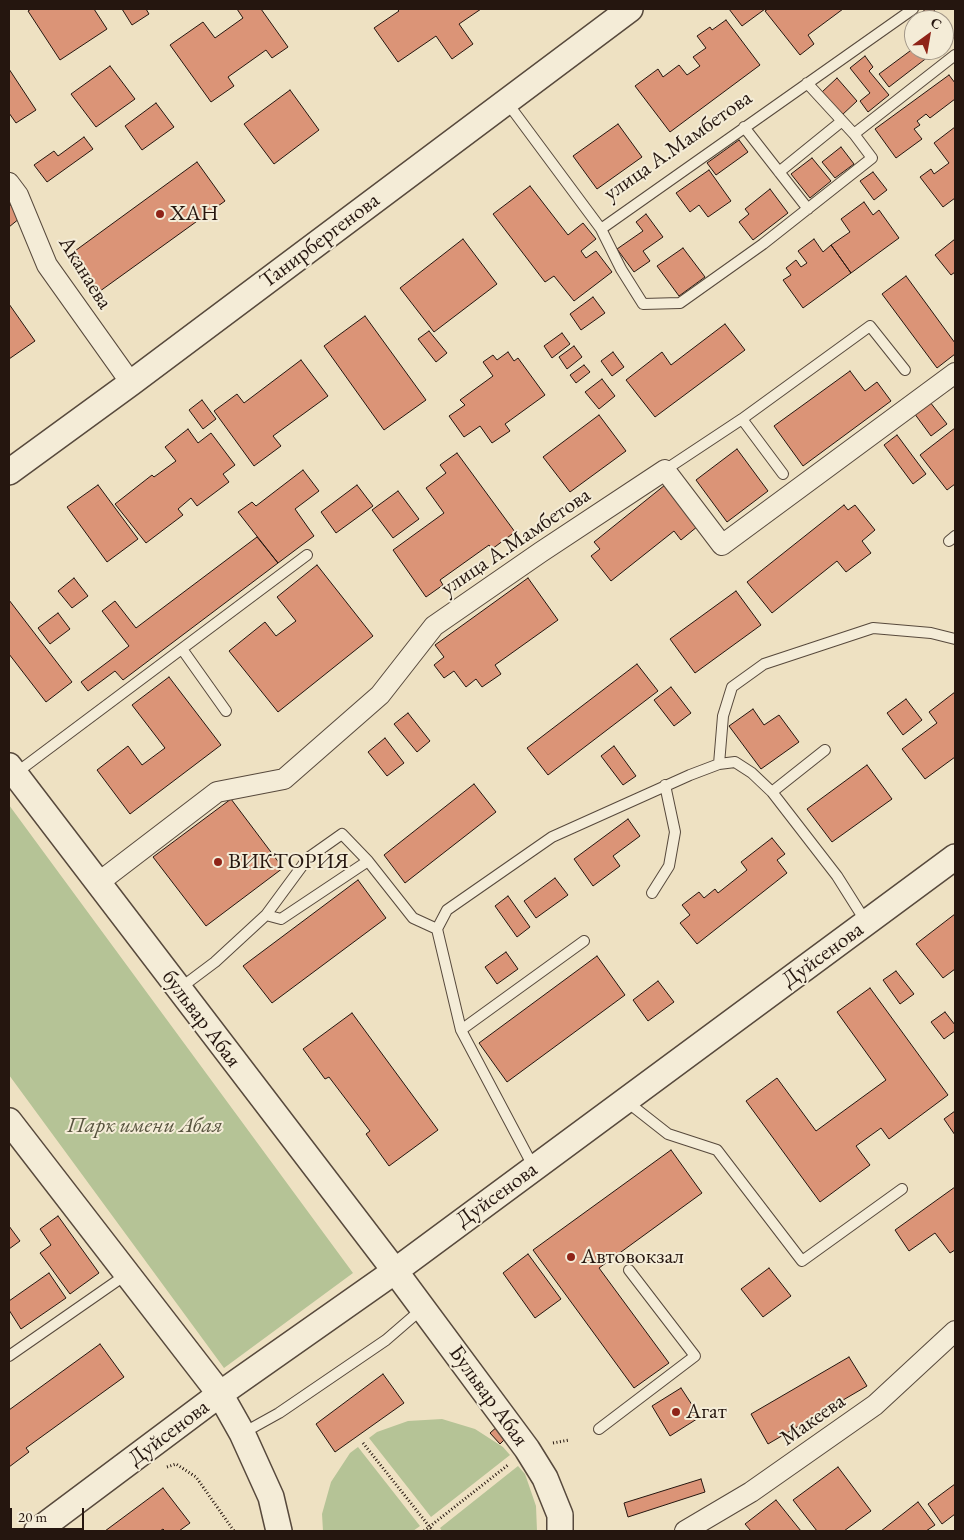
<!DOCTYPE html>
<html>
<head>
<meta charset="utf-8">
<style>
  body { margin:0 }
  #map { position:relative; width:964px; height:1540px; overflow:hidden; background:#eee1c2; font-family:"EB Garamond",serif }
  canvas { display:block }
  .frame { position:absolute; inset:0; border:10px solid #25160f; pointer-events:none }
  .north { position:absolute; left:904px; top:10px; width:50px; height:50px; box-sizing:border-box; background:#f4ecd7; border:1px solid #a19687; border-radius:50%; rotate:32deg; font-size:14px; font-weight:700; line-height:20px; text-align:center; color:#25160f }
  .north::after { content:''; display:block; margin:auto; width:18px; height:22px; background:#8f2418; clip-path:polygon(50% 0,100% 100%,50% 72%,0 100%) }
  .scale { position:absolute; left:10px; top:1508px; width:74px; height:22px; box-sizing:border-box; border:2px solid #25160f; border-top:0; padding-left:6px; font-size:15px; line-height:18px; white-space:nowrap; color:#25160f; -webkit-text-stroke:4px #f4ecd7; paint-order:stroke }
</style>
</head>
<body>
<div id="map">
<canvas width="964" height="1540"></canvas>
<div class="frame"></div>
<div class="north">С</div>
<div class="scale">20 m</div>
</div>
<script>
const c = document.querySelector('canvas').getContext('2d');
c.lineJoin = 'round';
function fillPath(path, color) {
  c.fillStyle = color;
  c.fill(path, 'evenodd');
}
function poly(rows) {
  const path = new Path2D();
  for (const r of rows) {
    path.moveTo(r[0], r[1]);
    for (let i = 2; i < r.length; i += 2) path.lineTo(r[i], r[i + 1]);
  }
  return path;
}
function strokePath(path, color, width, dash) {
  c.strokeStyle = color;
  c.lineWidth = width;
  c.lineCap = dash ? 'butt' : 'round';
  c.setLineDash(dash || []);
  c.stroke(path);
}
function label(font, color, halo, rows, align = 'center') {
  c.font = font + ' "EB Garamond",serif';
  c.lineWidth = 4;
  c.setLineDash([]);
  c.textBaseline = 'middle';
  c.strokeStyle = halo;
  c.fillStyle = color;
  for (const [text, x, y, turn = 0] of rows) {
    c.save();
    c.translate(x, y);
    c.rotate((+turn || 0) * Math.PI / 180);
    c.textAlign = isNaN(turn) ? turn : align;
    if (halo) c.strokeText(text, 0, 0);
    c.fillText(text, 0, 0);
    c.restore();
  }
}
const green = poly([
  [9,805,353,1273,224,1368,9,1075],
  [442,1419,475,1429,503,1447,510,1455,431,1517,369,1438,377,1432,408,1421],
  [358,1447,420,1526,413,1531,323,1531,322,1514,331,1482,350,1453],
  [518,1466,525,1474,536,1506,537,1531,442,1531,440,1528]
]);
const building = poly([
  [31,9,94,9,107,29,60,60,28,11,31,9],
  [122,9,146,9,149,14,132,25,122,9],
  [237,9,261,9,288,47,272,58,266,50,228,77,234,86,211,102,170,45,203,22,215,38,243,18,237,9],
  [397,9,481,9,459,24,473,44,452,59,436,36,398,62,374,28,399,11,397,9],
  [729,9,765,9,742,26,729,9],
  [768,9,843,9,808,35,814,44,800,55,765,11,768,9],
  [926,9,933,9,942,20,914,20,914,31,908,23,926,9],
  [726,20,760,65,670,132,635,86,658,69,663,77,679,65,687,75,700,66,693,57,706,48,697,36,710,27,712,30,726,20],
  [944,23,955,37,944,44,944,23],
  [914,48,914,50,937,50,889,87,879,74,914,48],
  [865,56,873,67,869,71,889,95,868,112,860,101,870,93,850,68,865,56],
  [110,66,135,99,96,127,71,94,110,66],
  [9,69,36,110,16,123,9,113,9,69],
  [949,75,955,83,955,99,930,118,926,114,917,121,920,125,914,129,922,139,896,158,875,129,949,75],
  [837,78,857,101,842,115,822,92,837,78],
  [290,90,319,130,274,164,244,124,290,90],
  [156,103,174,127,142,150,125,126,156,103],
  [618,124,642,157,597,189,573,156,618,124],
  [955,127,955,198,943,207,920,177,931,169,934,174,949,163,934,143,955,127],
  [84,137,93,149,47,182,34,165,54,151,58,156,84,137],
  [739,140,748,152,716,175,707,163,739,140],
  [841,147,854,164,835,178,822,162,841,147],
  [812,158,831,181,810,198,791,174,812,158],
  [197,162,225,201,96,294,68,256,197,162],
  [709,170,731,201,708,217,699,205,690,212,676,193,709,170],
  [873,172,887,190,874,200,860,181,873,172],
  [530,186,568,235,583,223,596,239,581,251,586,258,596,251,612,272,574,301,554,276,545,282,493,214,530,186],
  [770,189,788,213,753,240,739,222,749,214,745,209,770,189],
  [864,202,873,215,879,210,899,238,851,273,831,245,850,232,841,219,864,202],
  [9,203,20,218,9,227,9,203],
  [646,214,663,237,643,251,650,261,634,272,617,249,643,231,636,222,646,214],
  [463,239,497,284,434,332,400,288,463,239],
  [814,239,823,252,831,245,851,273,803,308,783,280,791,275,786,268,796,260,801,267,807,263,798,251,814,239],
  [955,239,955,272,951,275,935,255,955,239],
  [683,248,705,277,679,296,657,266,683,248],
  [906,276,955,343,955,354,937,368,882,294,906,276],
  [593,297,605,313,581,330,570,314,593,297],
  [9,304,35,341,9,359,9,304],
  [365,316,426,400,384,430,324,346,365,316],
  [725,324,745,350,655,417,626,380,662,352,671,365,725,324],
  [429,331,447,353,436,362,418,339,429,331],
  [562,333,570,344,552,358,544,346,562,333],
  [574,346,582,357,567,369,559,357,574,346],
  [508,352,514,361,518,358,545,395,505,424,510,431,492,443,480,426,464,437,449,416,465,405,460,400,493,376,483,362,493,355,497,360,508,352],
  [613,352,624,367,612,376,601,361,613,352],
  [301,360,328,396,273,436,281,446,254,466,214,411,237,394,244,403,301,360],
  [584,365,590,372,576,383,570,375,584,365],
  [850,371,865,391,877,382,891,401,803,466,774,426,850,371],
  [602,379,615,396,599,409,585,392,602,379],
  [202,400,216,419,203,429,189,410,202,400],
  [930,402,947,424,931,436,914,413,930,402],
  [599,415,626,451,570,492,543,457,599,415],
  [955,428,955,484,947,490,920,455,955,428],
  [188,429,198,443,211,433,235,465,223,474,229,482,197,506,191,498,178,509,183,515,146,543,115,504,152,475,154,477,176,461,165,447,188,429],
  [897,435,926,474,913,484,884,445,897,435],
  [737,449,768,491,727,522,696,480,737,449],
  [457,453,515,532,492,549,489,545,440,580,443,585,426,597,393,550,444,513,426,488,446,473,440,465,457,453],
  [303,470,319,491,295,509,314,536,278,563,238,512,252,502,256,506,303,470],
  [98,485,138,539,107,562,67,507,98,485],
  [357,485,373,506,336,533,321,512,357,485],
  [665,485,698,526,681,540,674,531,611,581,591,556,600,549,594,542,665,485],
  [398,491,419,519,393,538,372,510,398,491],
  [844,505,848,510,855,505,875,530,862,541,871,553,846,572,837,561,772,613,747,582,844,505],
  [257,537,278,563,123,680,115,671,88,691,81,682,129,646,102,611,115,601,136,628,257,537],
  [317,565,373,636,278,712,229,651,265,622,276,636,296,621,277,597,317,565],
  [74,578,88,596,72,608,58,591,74,578],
  [528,578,558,620,495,665,501,674,482,687,476,679,466,687,454,671,444,678,434,665,444,657,435,645,528,578],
  [736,591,761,625,695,673,670,639,736,591],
  [9,600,72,682,46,702,9,654,9,600],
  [58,613,70,629,50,644,38,628,58,613],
  [637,664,658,691,548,775,527,748,637,664],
  [169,677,221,745,130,814,97,770,128,746,142,765,165,748,132,705,169,677],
  [671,687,691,713,674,726,654,700,671,687],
  [955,692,955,757,925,779,902,749,937,723,929,712,955,692],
  [906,699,922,720,903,735,887,713,906,699],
  [753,709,764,725,779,715,799,742,761,769,729,726,753,709],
  [408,713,430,741,417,752,394,724,408,713],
  [385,738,404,763,387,776,368,752,385,738],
  [614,746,636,776,623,785,601,756,614,746],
  [867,765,892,799,832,842,807,809,867,765],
  [474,784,496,812,405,883,384,855,474,784],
  [231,799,283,868,206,926,153,857,231,799],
  [628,819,640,836,613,856,620,866,593,886,574,859,628,819],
  [772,838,785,854,777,860,787,873,697,944,680,923,690,915,682,905,699,892,704,898,715,889,718,893,747,870,741,862,772,838],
  [555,878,568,895,536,918,524,901,555,878],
  [358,880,386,918,272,1003,243,966,358,880],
  [508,896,530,927,517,937,495,906,508,896],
  [955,914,955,969,943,978,916,944,955,914],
  [506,952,518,969,497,984,485,967,506,952],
  [597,956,625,995,507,1082,479,1043,597,956],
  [896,971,914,994,900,1004,883,980,896,971],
  [658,981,674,1002,648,1021,633,1000,658,981],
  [870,988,948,1095,889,1139,881,1128,856,1146,870,1165,820,1202,746,1101,777,1078,816,1131,886,1080,837,1012,870,988],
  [945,1012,955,1025,955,1031,944,1039,931,1022,945,1012],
  [352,1013,438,1130,389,1166,366,1134,370,1131,329,1077,325,1079,303,1049,352,1013],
  [955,1111,955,1135,944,1119,955,1111],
  [671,1150,702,1193,599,1268,669,1363,634,1388,533,1250,671,1150],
  [955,1187,955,1250,950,1253,935,1233,909,1251,895,1230,955,1187],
  [58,1216,99,1273,70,1294,40,1253,51,1245,40,1229,58,1216],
  [9,1226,20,1241,9,1249,9,1226],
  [528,1254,561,1299,535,1318,503,1273,528,1254],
  [769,1268,791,1296,763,1317,741,1289,769,1268],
  [49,1273,66,1298,21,1329,9,1310,9,1301,49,1273],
  [100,1344,124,1377,26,1448,29,1452,9,1467,9,1410,100,1344],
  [849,1357,867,1386,768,1444,751,1414,849,1357],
  [383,1374,404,1403,335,1452,316,1424,383,1374],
  [681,1388,700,1417,670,1436,652,1406,681,1388],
  [498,1426,508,1436,500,1444,490,1433,498,1426],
  [838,1467,871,1511,844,1531,817,1531,793,1500,838,1467],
  [701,1479,705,1492,628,1517,624,1503,701,1479],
  [955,1484,955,1514,942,1524,928,1504,955,1484],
  [163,1488,190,1523,179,1531,165,1531,163,1529,160,1531,105,1531,163,1488],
  [776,1500,801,1531,751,1531,745,1524,776,1500],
  [918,1502,935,1525,926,1531,881,1531,918,1502]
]);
const path = poly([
  [363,1443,433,1531],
  [553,1443,569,1440],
  [167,1467,176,1464,196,1477,234,1531],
  [424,1531,508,1465]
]);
const service = poly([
  [506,101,601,229,913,9],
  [744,127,808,209],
  [854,134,955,55],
  [779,172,842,121],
  [601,229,621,269,643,304,680,303,763,244,872,158,854,134,807,83],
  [742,419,783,474],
  [665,470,742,419,870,326,905,370],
  [949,541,955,536],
  [182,649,226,711],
  [719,764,723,716,732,687,764,664,873,628,931,633,955,639],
  [16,773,307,555],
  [772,792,825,750],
  [652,893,669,866,675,832,665,785],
  [266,915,281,919,368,861],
  [179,989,215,962,266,915,308,858,342,834,368,861,413,918,437,929],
  [461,1030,584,941],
  [626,1101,668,1134,717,1150,802,1261,902,1189],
  [534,1168,461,1030,437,929,447,910,552,837,690,775,719,764,735,762,752,773,772,792,837,876,866,922],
  [9,1356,127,1274],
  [599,1429,695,1356,629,1270],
  [243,1433,279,1413,386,1340,423,1308]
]);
const minor = poly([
  [9,183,18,195,47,265,131,383],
  [98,883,217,792,284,779,380,695,434,626,541,552,665,470,722,545,955,373],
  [685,1531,751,1492,875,1405,955,1331]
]);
const tertiary = poly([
  [9,472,131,383,630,9],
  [9,766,395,1271,527,1449,545,1478,560,1515,560,1531],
  [9,1121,220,1394,242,1433,271,1497,279,1531],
  [37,1531,220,1394,395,1271,955,857]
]);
const markers = [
  [160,214,5,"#8f2418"],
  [218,862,5,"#8f2418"],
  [571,1257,5,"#8f2418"],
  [676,1412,5,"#8f2418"]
];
const streetNames = [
  ["улица А.Мамбетова",678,146,-35],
  ["Танирбергенова",320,241,-37],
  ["Аканаева",85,273,58],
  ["улица А.Мамбетова",516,542,-34],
  ["Дуйсенова",823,955,-36],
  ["бульвар Абая",201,1019,53],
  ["Дуйсенова",497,1195,-36],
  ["Бульвар Абая",488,1396,54],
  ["Макеева",813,1420,-35],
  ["Дуйсенова",169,1433,-37]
];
const poiNames = [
  ["ХАН",170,214],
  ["ВИКТОРИЯ",228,862],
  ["Автовокзал",581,1257],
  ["Агат",686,1412]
];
const parkNames = [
  ["Парк имени Абая",145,1126]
];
fillPath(green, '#b5c396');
fillPath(building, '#db9477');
strokePath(building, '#25160f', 1);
strokePath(service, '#57493c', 12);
strokePath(minor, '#57493c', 22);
strokePath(tertiary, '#57493c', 28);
strokePath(path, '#25160f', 3, [1, 2.5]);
strokePath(service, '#f4ecd7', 10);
strokePath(minor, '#f4ecd7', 20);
strokePath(tertiary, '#f4ecd7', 25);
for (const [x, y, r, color] of markers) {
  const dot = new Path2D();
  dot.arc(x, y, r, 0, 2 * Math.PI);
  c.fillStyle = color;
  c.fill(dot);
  strokePath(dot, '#f4ecd7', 2);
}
label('22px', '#25160f', '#f4ecd7', streetNames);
label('22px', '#25160f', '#f4ecd7', poiNames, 'left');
label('italic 22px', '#57533e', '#f4ecd7', parkNames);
</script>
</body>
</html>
